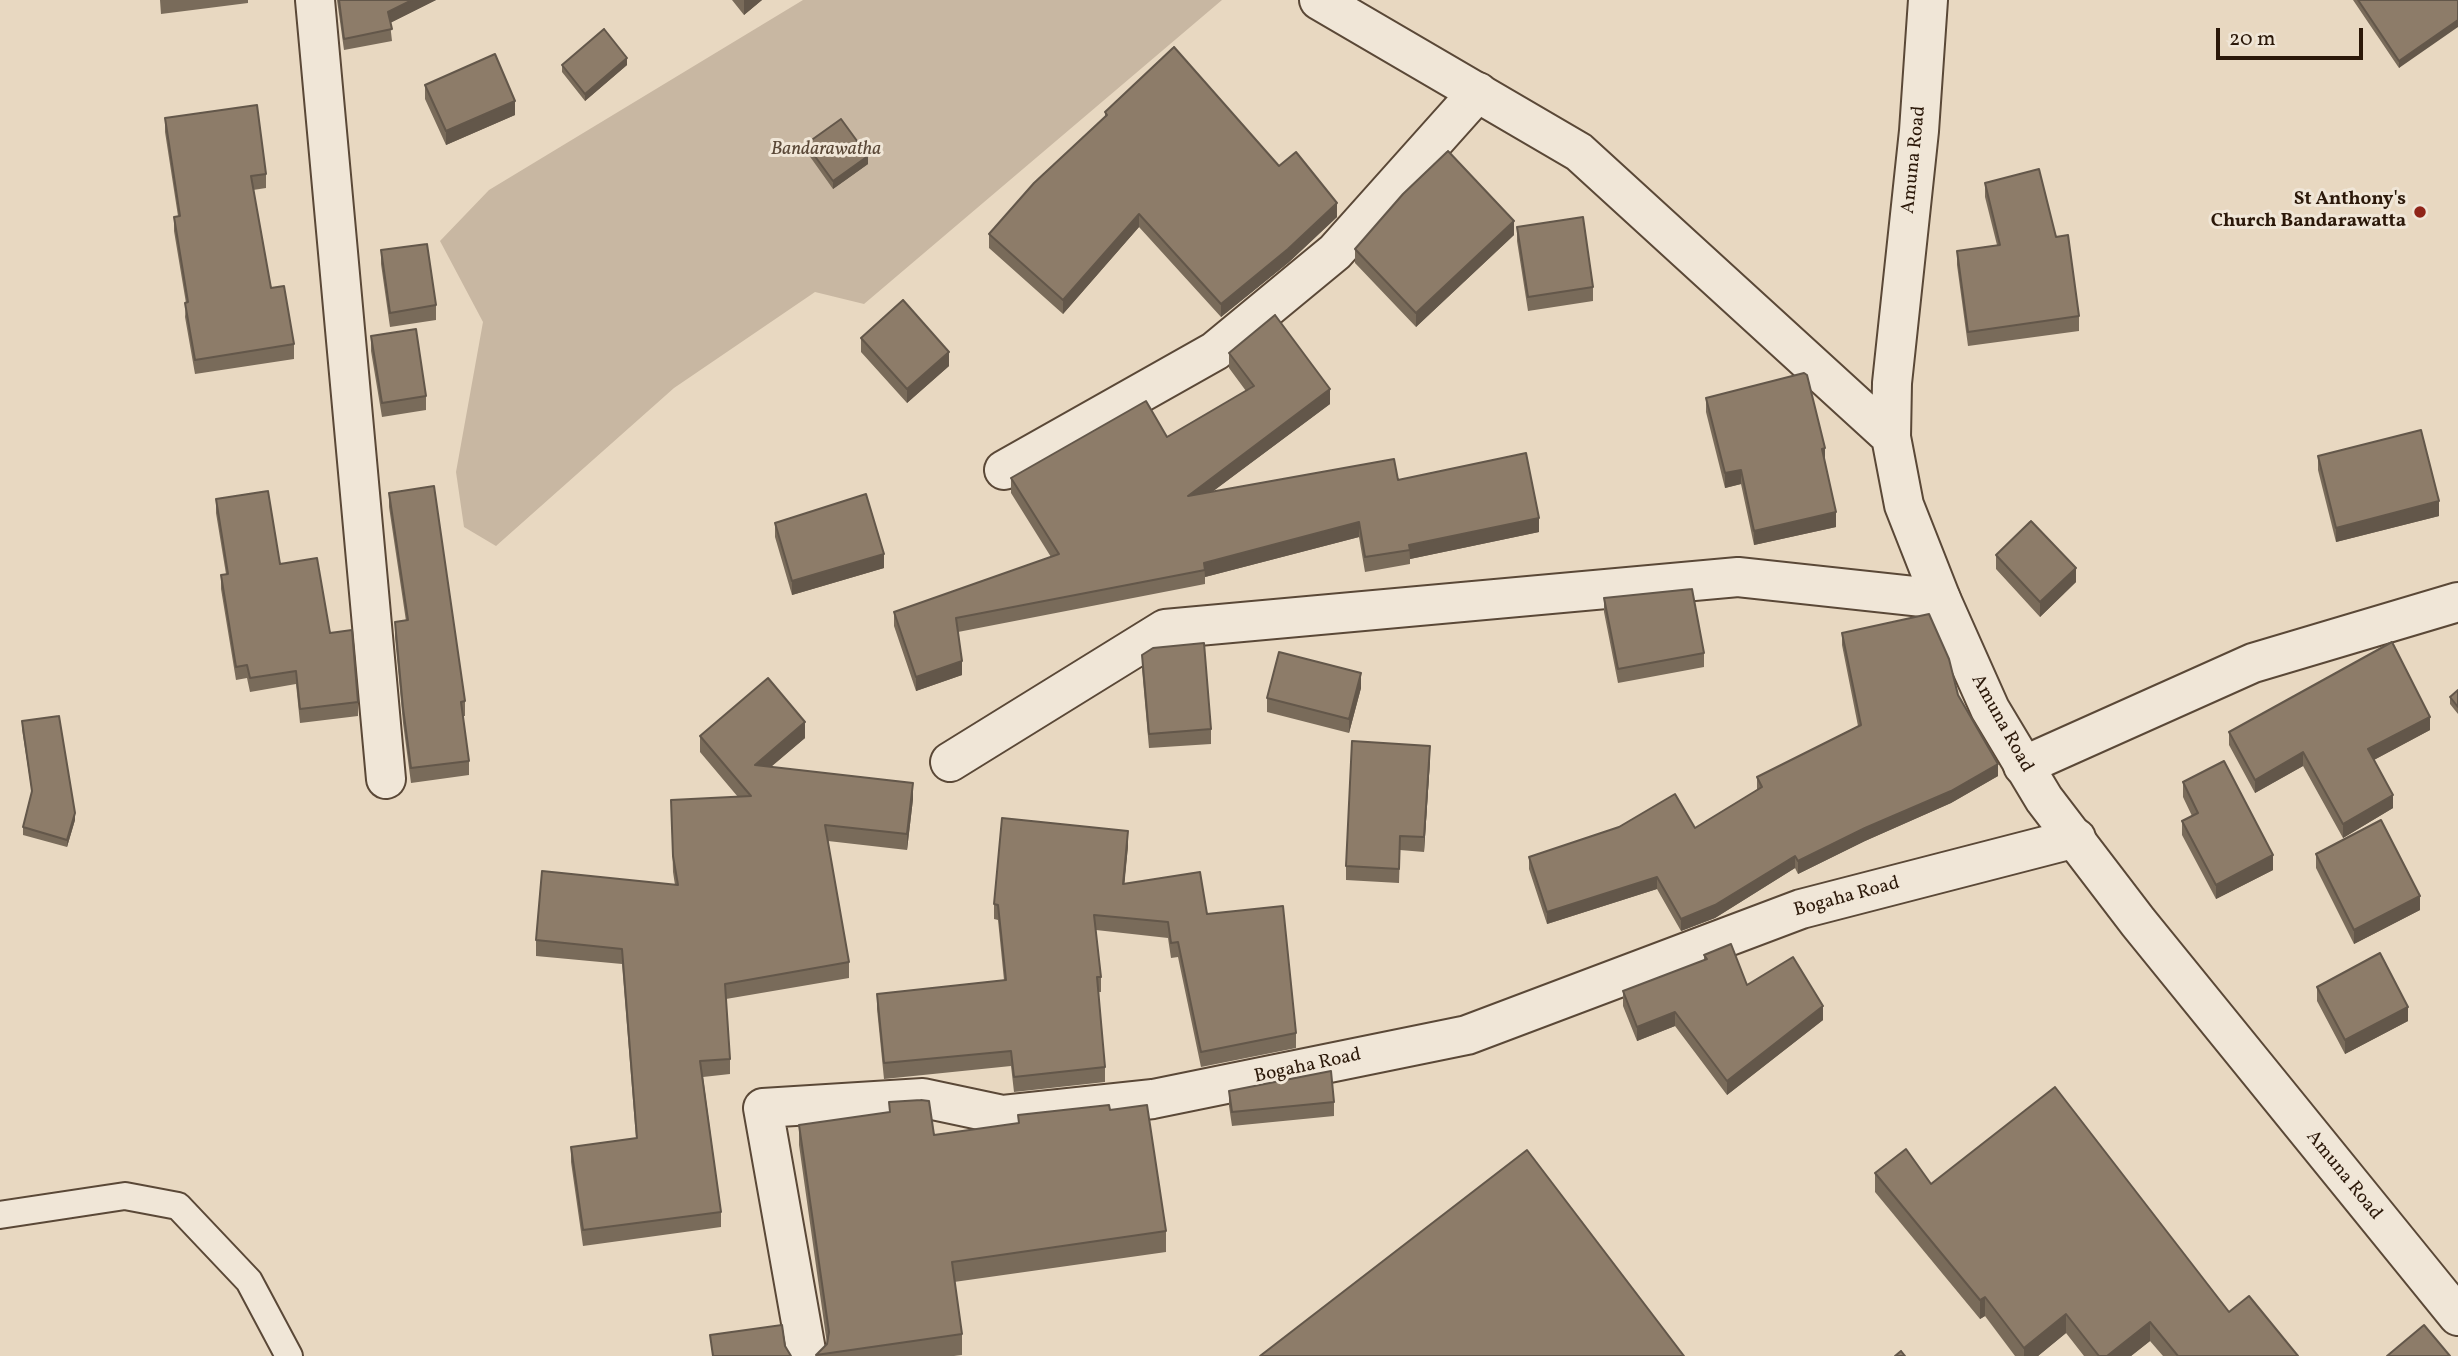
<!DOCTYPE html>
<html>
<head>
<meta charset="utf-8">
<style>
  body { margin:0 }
  #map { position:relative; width:2458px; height:1356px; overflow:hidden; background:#e8d8c1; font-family:Vollkorn,serif }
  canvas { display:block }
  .scale { position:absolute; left:2216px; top:28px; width:147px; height:32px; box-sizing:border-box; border:4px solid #2b1809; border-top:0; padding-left:9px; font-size:21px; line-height:24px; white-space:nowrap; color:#2b1809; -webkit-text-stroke:5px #f0e6d7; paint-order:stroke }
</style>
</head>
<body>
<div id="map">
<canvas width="2458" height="1356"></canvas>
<div class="scale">20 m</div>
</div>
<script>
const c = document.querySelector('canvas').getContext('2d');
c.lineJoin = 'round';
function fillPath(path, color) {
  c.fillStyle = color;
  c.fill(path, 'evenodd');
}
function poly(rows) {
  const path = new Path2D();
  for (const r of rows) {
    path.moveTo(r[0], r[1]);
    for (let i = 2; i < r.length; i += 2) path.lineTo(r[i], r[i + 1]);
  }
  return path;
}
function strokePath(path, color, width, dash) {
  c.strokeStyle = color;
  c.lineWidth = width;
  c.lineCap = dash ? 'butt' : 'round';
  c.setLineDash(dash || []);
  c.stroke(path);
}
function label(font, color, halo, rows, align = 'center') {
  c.font = font + ' Vollkorn,serif';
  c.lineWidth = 6;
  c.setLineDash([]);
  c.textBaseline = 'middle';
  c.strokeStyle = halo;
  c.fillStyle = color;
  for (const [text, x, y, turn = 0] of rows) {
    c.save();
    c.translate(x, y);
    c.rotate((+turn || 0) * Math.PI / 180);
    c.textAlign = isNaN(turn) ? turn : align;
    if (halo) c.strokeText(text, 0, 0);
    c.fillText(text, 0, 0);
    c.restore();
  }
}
const green = poly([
  [803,0,1222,0,864,304,815,292,674,388,496,546,464,527,456,472,483,322,440,241,489,190]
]);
const service = poly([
  [0,1215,125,1196,178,1206,249,1281,289,1356]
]);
const minor = poly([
  [315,0,386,779],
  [1004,470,1215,351,1335,252,1478,92],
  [950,762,1165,629,1738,577,1941,599],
  [2023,766,2253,663,2458,602],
  [807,1356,763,1108,923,1098,1003,1115,1153,1099,1467,1035,1801,909,2076,838]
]);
const tertiary = poly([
  [1319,0,1579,152,1891,437],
  [1928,0,1919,131,1892,383,1891,437,1904,505,1941,599,1990,709,2044,799,2138,922,2458,1316]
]);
const wall = poly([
  [160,0,248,0,248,3,161,14],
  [337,0,436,0,390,23,392,41,344,50],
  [732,0,762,0,744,15],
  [2353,0,2458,0,2399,68],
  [562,65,627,65,585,101,562,72],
  [425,85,515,115,446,145,425,99],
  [1105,112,1279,166,1337,217,1288,263,1221,317,1139,227,1063,314,989,248,989,234,1105,117],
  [165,118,266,174,266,188,253,190,271,288,294,344,294,359,195,374,185,317,186,303,174,231,174,217,178,216,165,132],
  [806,144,868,164,833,189,806,151],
  [1985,183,2056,237,2079,316,2079,331,1968,346,1957,265,1957,251,1997,245,1985,197],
  [1517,227,1593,287,1593,301,1528,311,1517,241],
  [1514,235,1416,327,1355,263,1355,249],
  [381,250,436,305,436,320,390,327,381,264],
  [371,336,426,396,426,410,382,417,371,351],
  [861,338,949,366,907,403,861,352],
  [1229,353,1330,404,1213,491,1398,480,1539,532,1410,559,1410,564,1365,572,1359,537,1205,577,1205,584,958,632,962,675,916,691,894,626,894,612,1051,557,1011,493,1011,478,1167,437,1246,391,1229,368],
  [1706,398,1825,463,1836,527,1754,545,1741,484,1725,488,1706,412],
  [2318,456,2439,516,2336,542,2318,470],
  [389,493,465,701,465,716,463,716,469,761,469,775,411,783,403,723,395,637,395,622,406,621,389,507],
  [216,499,280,564,330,633,358,702,358,716,300,723,296,684,250,692,247,678,236,680,221,589,221,575,226,574,216,513],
  [775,523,884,568,792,595,775,537],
  [1996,555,2076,582,2040,617,1996,569],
  [1604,598,1704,653,1704,667,1618,683,1604,612],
  [1842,633,1958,695,1998,776,1951,803,1865,841,1798,874,1795,868,1715,918,1681,931,1657,889,1547,924,1529,869,1529,857,1695,828,1757,790,1757,777,1858,726,1842,645],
  [1142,655,1211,729,1211,744,1149,748,1142,669],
  [1361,688,1349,733,1267,712,1267,698],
  [2458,690,2458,714,2450,704,2450,697],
  [22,721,75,820,67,847,23,835,23,827,32,793,22,729],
  [2430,730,2374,760,2393,808,2343,838,2303,766,2255,793,2229,745,2229,732],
  [700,736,805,738,771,767,913,799,907,850,828,841,849,962,849,978,726,999,730,1059,730,1074,703,1077,721,1212,721,1227,583,1246,571,1162,571,1147,636,1138,622,964,536,956,536,940,675,885,673,872,671,800,738,797,700,752],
  [1430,760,1424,852,1400,850,1399,883,1346,880,1346,866],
  [2183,782,2273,870,2216,899,2182,835,2182,821,2192,816,2183,797],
  [1128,846,1124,884,1207,914,1296,1033,1296,1048,1201,1067,1178,957,1171,958,1168,938,1096,930,1101,977,1101,992,1098,992,1105,1067,1105,1082,1014,1092,1011,1066,884,1079,877,1009,877,994,1004,980,998,920,994,919,994,904],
  [2316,854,2420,910,2354,944,2316,868],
  [1704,955,1747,985,1823,1020,1727,1095,1675,1026,1637,1041,1623,1006,1623,991,1704,960],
  [2317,987,2408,1021,2345,1054,2317,1001],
  [1229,1091,1334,1102,1334,1116,1232,1126,1229,1106],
  [889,1102,934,1135,1018,1123,1018,1115,1110,1110,1166,1231,1166,1252,954,1282,962,1334,962,1355,954,1356,816,1356,816,1355,827,1344,799,1145,799,1125,889,1112],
  [1875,1173,1931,1184,2229,1312,2298,1356,2163,1356,2150,1341,2131,1356,2084,1356,2066,1333,2038,1356,2015,1356,1985,1316,1980,1319,1875,1192]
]);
const shadedWall = poly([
  [412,0,436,0,388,24,388,12],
  [744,0,762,0,744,15],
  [2458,20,2458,27,2399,68,2399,61],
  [627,58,627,65,585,101,585,94],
  [515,101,515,115,446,145,446,131],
  [868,156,868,164,833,189,833,181],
  [1337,203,1337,217,1288,263,1221,317,1221,304],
  [1139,214,1139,227,1063,314,1063,300],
  [1514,221,1514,235,1416,327,1416,313],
  [949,352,949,366,907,403,907,389],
  [1330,389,1330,404,1188,510,1188,496],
  [1825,448,1825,463,1822,449],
  [1741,470,1741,484,1725,488,1725,473],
  [2439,501,2439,516,2336,542,2336,528],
  [1836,512,1836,527,1754,545,1754,531],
  [1539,518,1539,532,1410,559,1409,545],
  [1359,522,1359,537,1205,577,1204,563],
  [884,554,884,568,792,595,792,581],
  [2076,568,2076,582,2040,617,2040,602],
  [962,661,962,675,916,691,916,677],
  [1361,673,1361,688,1349,733,1349,719],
  [2430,717,2430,730,2368,763,2368,749],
  [805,722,805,738,755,780,755,765],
  [1430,746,1430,760,1424,852,1424,837],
  [2303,752,2303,766,2255,793,2255,780],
  [1998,764,1998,776,1951,803,1865,841,1798,874,1798,861],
  [913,783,913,799,907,850,907,834],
  [2393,795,2393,808,2343,838,2343,824],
  [75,813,75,820,67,847,67,840],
  [1128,831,1128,846,1123,899,1123,884],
  [2273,855,2273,870,2216,899,2216,885],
  [1795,856,1795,868,1715,918,1681,931,1681,919],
  [1657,877,1657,889,1547,924,1547,912],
  [2420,896,2420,910,2354,944,2354,930],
  [1823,1006,1823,1020,1727,1095,1727,1081],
  [2408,1007,2408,1021,2345,1054,2345,1040],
  [1675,1012,1675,1026,1637,1041,1637,1027],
  [1985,1297,1985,1316,1980,1319,1980,1300],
  [2066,1314,2066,1333,2038,1356,2024,1356,2024,1348],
  [2150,1322,2150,1341,2131,1356,2107,1356]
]);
const building = poly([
  [339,0,412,0,388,12,392,29,344,39,339,0],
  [2358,0,2458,0,2458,20,2399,61,2358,0],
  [604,29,627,58,585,94,562,65,604,29],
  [1174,47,1279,166,1296,152,1337,203,1288,249,1221,304,1139,214,1063,300,989,234,1034,183,1107,115,1105,112,1174,47],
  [495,54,515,101,446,131,425,85,495,54],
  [257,105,266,174,251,176,271,288,284,286,294,344,195,360,185,303,188,302,174,217,180,216,165,118,257,105],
  [841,119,868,156,833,181,806,144,841,119],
  [1448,151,1514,221,1416,313,1355,249,1403,194,1448,151],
  [2039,169,2056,237,2068,235,2079,316,1968,332,1957,251,2000,245,1985,183,2039,169],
  [1583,217,1593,287,1528,297,1517,227,1583,217],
  [427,244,436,305,390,313,381,250,427,244],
  [903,300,949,352,907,389,861,338,903,300],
  [1275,315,1330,389,1188,496,1394,459,1398,480,1526,453,1539,518,1409,545,1410,550,1365,557,1359,522,1204,563,1205,570,956,618,962,661,916,677,894,612,1059,554,1011,478,1146,401,1167,437,1254,386,1229,353,1275,315],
  [416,329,426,396,382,403,371,336,416,329],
  [1804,373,1807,375,1825,448,1822,449,1836,512,1754,531,1741,470,1725,473,1706,398,1804,373],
  [2421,430,2439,501,2336,528,2318,456,2421,430],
  [434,486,465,701,461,702,469,761,411,768,403,708,395,622,408,620,389,493,434,486],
  [268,491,280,564,317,558,330,633,352,630,358,702,300,709,296,671,250,678,247,665,236,667,221,575,228,574,216,499,268,491],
  [866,494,884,554,792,581,775,523,866,494],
  [2031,521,2076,568,2040,602,1996,555,2031,521],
  [1692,589,1704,653,1618,669,1604,598,1692,589],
  [1929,614,1949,659,1958,695,1998,764,1951,791,1865,828,1798,861,1795,856,1715,905,1681,919,1657,877,1547,912,1529,857,1619,827,1675,794,1695,828,1762,787,1757,777,1861,725,1842,633,1929,614],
  [2392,642,2430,717,2368,749,2393,795,2343,824,2303,752,2255,780,2229,732,2392,642],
  [1204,643,1211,729,1149,734,1142,655,1153,648,1204,643],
  [1279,652,1361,673,1349,719,1267,698,1279,652],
  [768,678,805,722,755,765,913,783,907,834,825,825,849,962,725,984,730,1059,700,1061,721,1212,583,1230,571,1147,637,1138,622,949,536,940,542,871,678,885,673,856,671,800,751,796,700,736,768,678],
  [2458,690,2458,707,2450,697,2458,690],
  [59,716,75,813,67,840,23,827,32,791,22,721,59,716],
  [1352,741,1430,746,1424,837,1400,836,1399,869,1346,866,1352,741],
  [2224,761,2273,855,2216,885,2182,821,2198,813,2183,782,2224,761],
  [1002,818,1128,831,1123,884,1200,872,1207,914,1283,906,1296,1033,1201,1052,1178,942,1171,943,1168,922,1094,915,1101,977,1097,977,1105,1067,1014,1077,1011,1051,884,1063,877,994,1006,980,998,905,994,904,1002,818],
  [2381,820,2420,896,2354,930,2316,854,2381,820],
  [1731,944,1747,985,1793,957,1823,1006,1727,1081,1675,1012,1637,1027,1623,991,1707,959,1704,955,1731,944],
  [2380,953,2408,1007,2345,1040,2317,987,2380,953],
  [1331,1071,1334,1102,1232,1112,1229,1091,1331,1071],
  [2055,1087,2229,1312,2249,1296,2298,1356,2178,1356,2150,1322,2107,1356,2099,1356,2066,1314,2024,1348,1985,1297,1980,1300,1875,1173,1906,1149,1931,1184,2055,1087],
  [921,1100,929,1101,934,1135,1019,1123,1018,1115,1109,1105,1110,1110,1147,1105,1166,1231,952,1262,962,1334,816,1355,827,1344,829,1332,799,1125,890,1112,889,1102,921,1100],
  [1527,1150,1684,1356,1260,1356,1527,1150],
  [782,1325,785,1346,791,1356,713,1356,710,1335,782,1325],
  [2424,1325,2450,1356,2387,1356,2424,1325],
  [1901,1351,1905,1356,1895,1356,1901,1351]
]);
const markers = [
  [2420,212,7,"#8f2418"]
];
const parkNames = [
  ["Bandarawatha",826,151]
];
const streetNames = [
  ["Amuna Road",1915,160,-84],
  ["Amuna Road",2001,724,61],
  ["Bogaha Road",1847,898,-15],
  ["Bogaha Road",1308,1067,-12],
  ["Amuna Road",2343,1176,51]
];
const poiNames = [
  ["St Anthony's",2406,201],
  ["Church Bandarawatta",2406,223]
];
fillPath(green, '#c8b7a2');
strokePath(service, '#5a4837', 30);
strokePath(minor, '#5a4837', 42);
strokePath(tertiary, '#5a4837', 42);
strokePath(service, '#f0e6d7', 26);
strokePath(minor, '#f0e6d7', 38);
strokePath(tertiary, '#f0e6d7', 38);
fillPath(wall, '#796b5a');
fillPath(shadedWall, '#63574a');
fillPath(building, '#8d7c69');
strokePath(building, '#63574a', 2);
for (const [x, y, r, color] of markers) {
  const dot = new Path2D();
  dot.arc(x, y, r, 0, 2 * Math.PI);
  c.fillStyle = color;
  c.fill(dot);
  strokePath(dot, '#f0e6d7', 2.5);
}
label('italic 19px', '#5a4837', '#f0e6d7', parkNames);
label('19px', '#2b1809', '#f0e6d7', streetNames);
label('bold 19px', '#2b1809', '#f0e6d7', poiNames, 'right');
</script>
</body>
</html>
